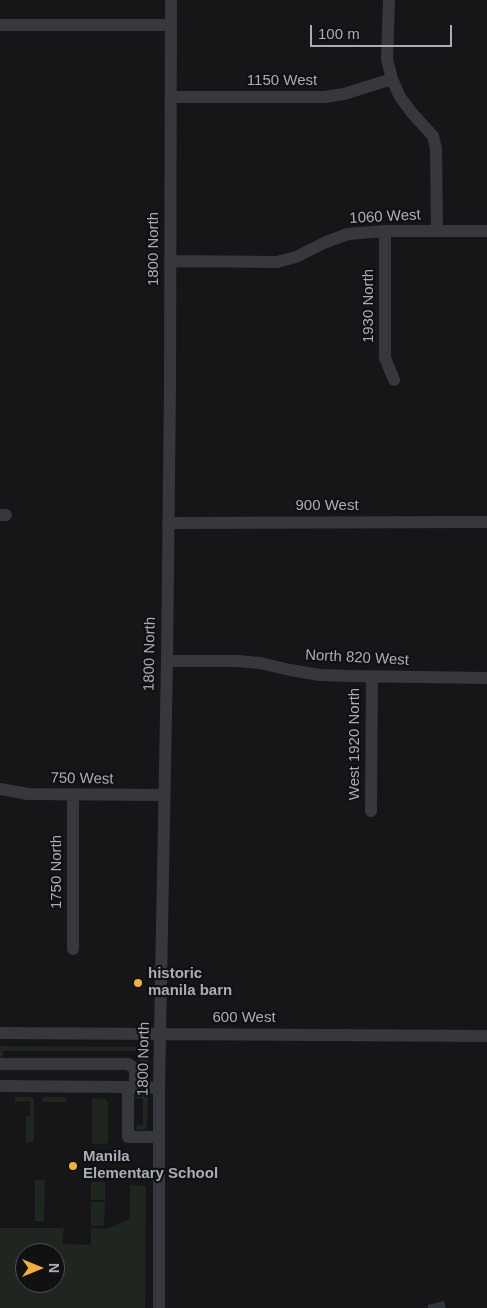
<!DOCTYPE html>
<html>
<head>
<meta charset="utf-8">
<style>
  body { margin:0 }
  #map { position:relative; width:487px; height:1308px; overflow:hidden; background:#161618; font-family:Helvetica,sans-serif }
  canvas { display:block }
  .north { position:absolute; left:15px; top:1243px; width:50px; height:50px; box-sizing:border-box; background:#111113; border:1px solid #4d4f55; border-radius:50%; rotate:90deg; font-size:14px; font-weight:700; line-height:20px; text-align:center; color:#a8adb8 }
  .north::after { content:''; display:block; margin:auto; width:18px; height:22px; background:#f2b134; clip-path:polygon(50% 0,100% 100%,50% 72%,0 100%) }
  .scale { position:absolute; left:310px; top:25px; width:142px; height:22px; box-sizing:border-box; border:2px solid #a8adb8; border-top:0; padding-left:6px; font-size:15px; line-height:18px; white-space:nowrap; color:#a8adb8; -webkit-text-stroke:4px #111113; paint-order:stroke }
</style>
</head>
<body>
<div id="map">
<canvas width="487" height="1308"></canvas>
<div class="north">N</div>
<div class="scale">100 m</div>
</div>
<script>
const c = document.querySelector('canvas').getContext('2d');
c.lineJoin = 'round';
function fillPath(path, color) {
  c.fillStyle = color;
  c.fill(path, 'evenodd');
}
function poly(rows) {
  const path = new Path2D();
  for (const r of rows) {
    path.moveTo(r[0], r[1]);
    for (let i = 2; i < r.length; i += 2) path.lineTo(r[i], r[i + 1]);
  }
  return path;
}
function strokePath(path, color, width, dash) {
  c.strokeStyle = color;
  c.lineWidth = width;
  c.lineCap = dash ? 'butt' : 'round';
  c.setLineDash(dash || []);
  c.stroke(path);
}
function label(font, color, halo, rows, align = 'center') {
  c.font = font + ' Helvetica,sans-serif';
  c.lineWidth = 4.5;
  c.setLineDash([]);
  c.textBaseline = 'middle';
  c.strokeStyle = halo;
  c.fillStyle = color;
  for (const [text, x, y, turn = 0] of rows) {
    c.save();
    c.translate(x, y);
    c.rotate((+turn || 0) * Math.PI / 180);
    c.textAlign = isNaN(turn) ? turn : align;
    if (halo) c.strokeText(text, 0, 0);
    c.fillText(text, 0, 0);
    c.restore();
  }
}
const green = poly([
  [0,1046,143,1047,148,1053,148,1077,145,1080,142,1080,141,1078,140,1051,3,1051,3,1056,0,1058],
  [136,1094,145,1095,148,1097,147,1127,144,1130,137,1130,135,1128,136,1126,143,1125,143,1099,135,1098,135,1096],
  [15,1097,31,1097,34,1099,34,1139,33,1142,26,1143,26,1116,30,1116,30,1102,15,1101],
  [44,1097,66,1097,67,1102,41,1102,42,1098],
  [92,1098,106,1099,108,1103,108,1142,105,1144,92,1144],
  [35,1180,45,1180,44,1221,35,1221],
  [91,1182,105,1182,105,1200,91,1200],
  [130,1185,146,1186,145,1308,0,1308,0,1228,65,1228,65,1230,63,1230,63,1244,91,1245,91,1228,107,1229,130,1219],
  [25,1253,55,1253,55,1283,25,1283],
  [91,1202,105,1202,104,1226,91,1226]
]);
const water = poly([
  [444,1301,446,1308,428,1308,428,1305]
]);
const minor = poly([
  [389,0,387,59,392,79,400,97,412,113,433,136,436,149,437,231],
  [0,25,171,25],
  [171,97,325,97,344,94,392,79],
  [385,231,385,358,394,380],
  [170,261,277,262,296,257,326,242,348,234,385,231,487,231],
  [0,515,6,515],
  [168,523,487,522],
  [167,661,237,661,260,663,290,670,320,675,350,676,487,678],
  [0,789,28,794,164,795],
  [73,795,73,949],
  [371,811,372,677],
  [0,1033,487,1036],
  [0,1064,128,1064,134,1068,135,1071,135,1087],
  [0,1086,128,1087],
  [159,1137,128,1137,128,1087,159,1088],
  [159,1308,159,1088,167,661,170,387,171,0]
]);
const markers = [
  [138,983,5,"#f2b134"],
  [73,1166,5,"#f2b134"]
];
const streetNames = [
  ["1150 West",282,81],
  ["1060 West",385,217,-3],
  ["1800 North",154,249,-90],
  ["1930 North",369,306,-90],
  ["900 West",327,506],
  ["1800 North",150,654,-89],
  ["North 820 West",357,658,3],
  ["West 1920 North",355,744,-90],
  ["750 West",82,779,1],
  ["1750 North",57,872,-90],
  ["600 West",244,1018],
  ["1800 North",144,1059,-89]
];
const poiNames = [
  ["historic",148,974],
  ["manila barn",148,991],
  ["Manila",83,1157],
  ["Elementary School",83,1174]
];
fillPath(green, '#1e261f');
fillPath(water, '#2c353c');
strokePath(minor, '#37383d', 12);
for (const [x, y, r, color] of markers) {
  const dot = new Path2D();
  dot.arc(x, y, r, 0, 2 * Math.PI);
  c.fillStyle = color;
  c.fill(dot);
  strokePath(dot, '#111113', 2);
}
label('15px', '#a8adb8', '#111113', streetNames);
label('bold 15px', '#a8adb8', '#111113', poiNames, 'left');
</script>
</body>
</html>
